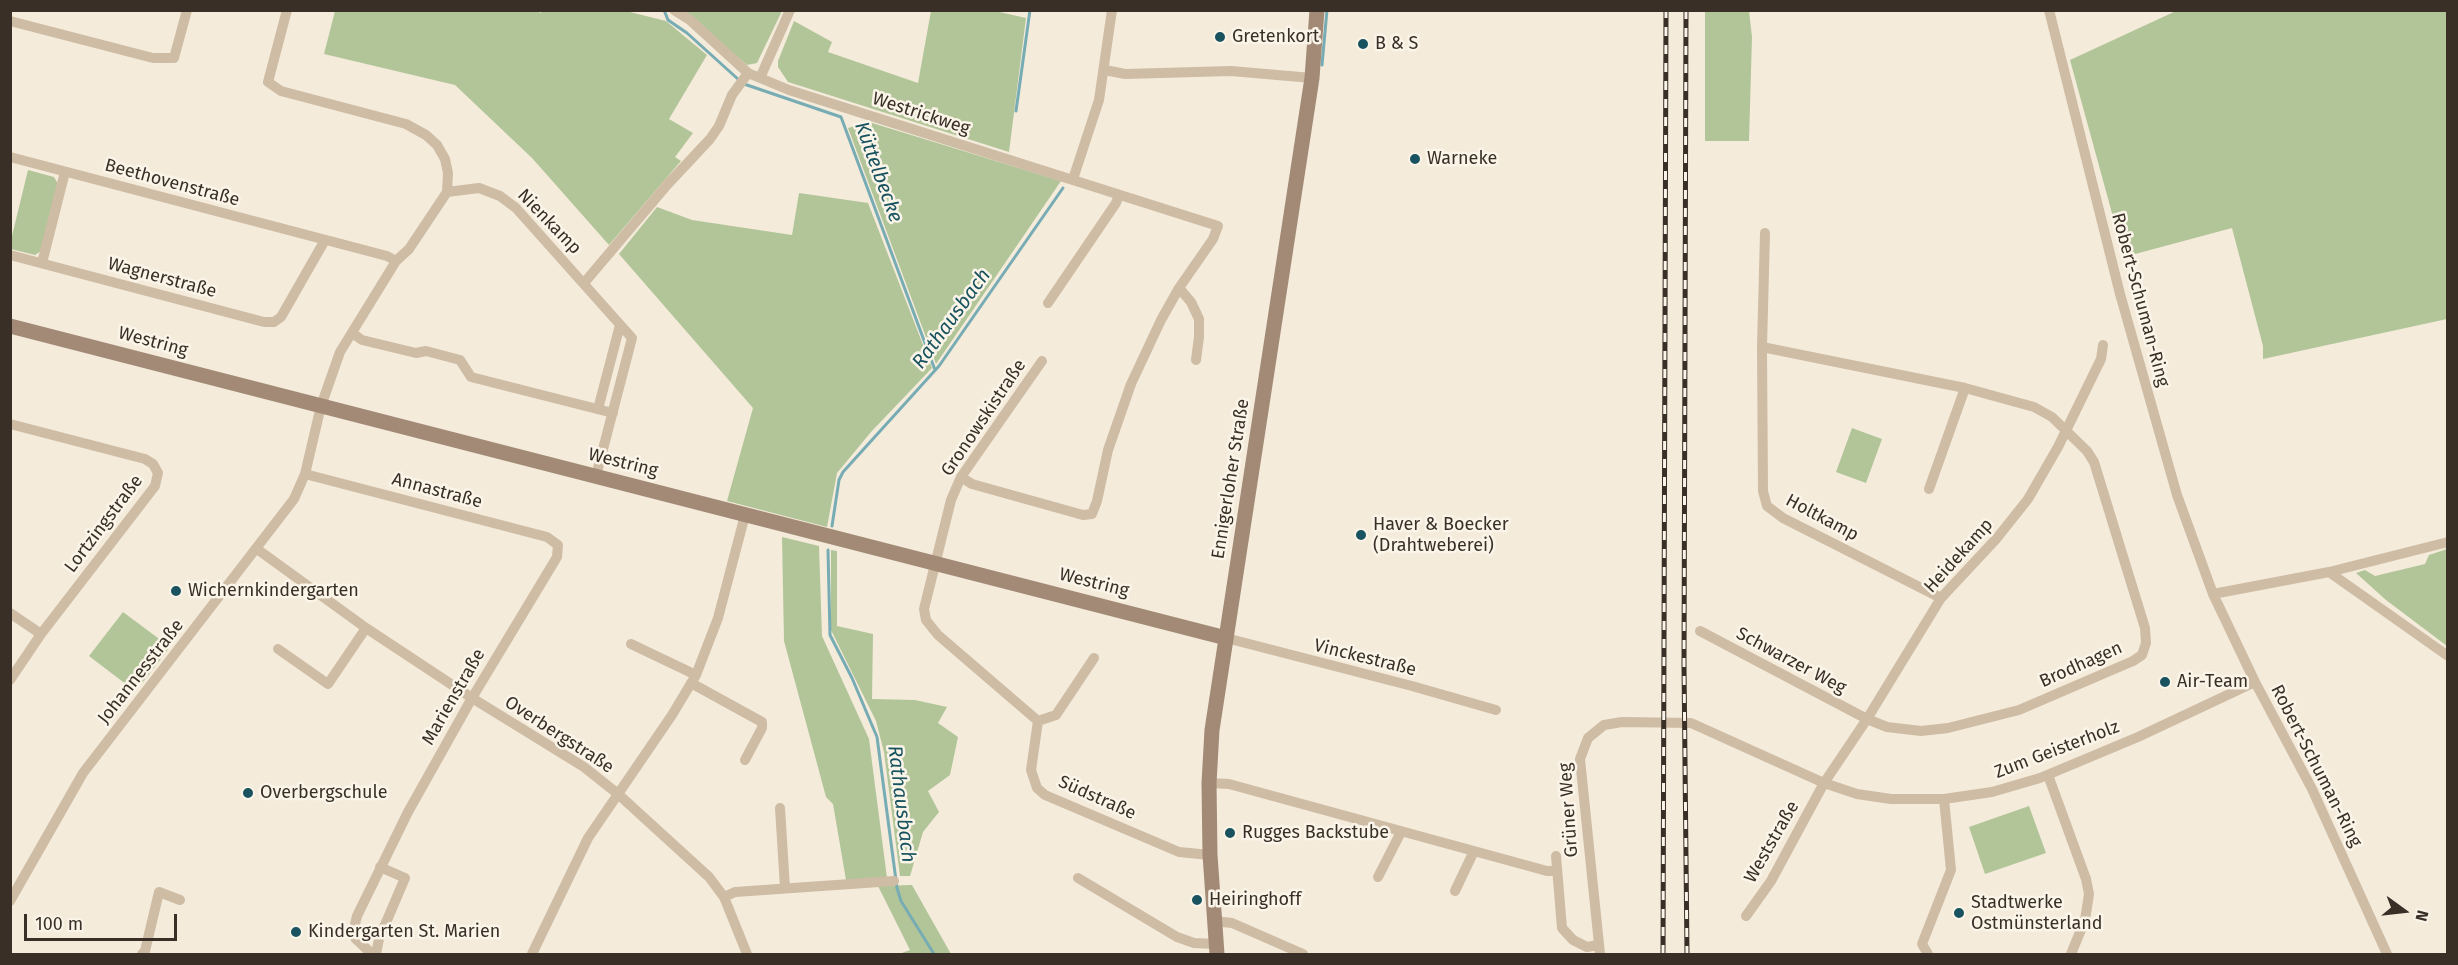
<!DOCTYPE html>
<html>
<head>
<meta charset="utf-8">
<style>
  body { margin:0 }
  #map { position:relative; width:2458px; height:965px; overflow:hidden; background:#f4ebdb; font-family:"Fira Sans",sans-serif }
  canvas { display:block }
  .frame { position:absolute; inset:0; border:12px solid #392f27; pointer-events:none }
  .north { position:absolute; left:2374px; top:881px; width:60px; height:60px; -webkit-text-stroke:4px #fbf4e8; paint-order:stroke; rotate:105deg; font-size:16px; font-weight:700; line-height:24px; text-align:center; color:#392f27 }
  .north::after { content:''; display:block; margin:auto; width:21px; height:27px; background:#392f27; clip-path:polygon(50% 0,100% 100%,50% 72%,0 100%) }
  .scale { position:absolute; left:24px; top:914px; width:153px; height:27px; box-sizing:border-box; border:3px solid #392f27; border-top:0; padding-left:8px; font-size:18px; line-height:21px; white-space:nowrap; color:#392f27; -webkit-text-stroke:4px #fbf4e8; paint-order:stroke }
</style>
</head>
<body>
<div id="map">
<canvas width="2458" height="965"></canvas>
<div class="frame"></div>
<div class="north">N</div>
<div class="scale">100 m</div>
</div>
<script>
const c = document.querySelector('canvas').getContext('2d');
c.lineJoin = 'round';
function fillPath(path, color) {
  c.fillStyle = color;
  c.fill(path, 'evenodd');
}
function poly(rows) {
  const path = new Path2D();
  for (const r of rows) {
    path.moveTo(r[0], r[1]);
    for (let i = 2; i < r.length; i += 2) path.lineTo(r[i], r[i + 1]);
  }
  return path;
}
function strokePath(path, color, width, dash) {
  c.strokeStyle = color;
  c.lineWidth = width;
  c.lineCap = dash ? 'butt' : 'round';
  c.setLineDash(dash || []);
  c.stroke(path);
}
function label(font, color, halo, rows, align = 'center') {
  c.font = font + ' "Fira Sans",sans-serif';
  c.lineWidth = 5;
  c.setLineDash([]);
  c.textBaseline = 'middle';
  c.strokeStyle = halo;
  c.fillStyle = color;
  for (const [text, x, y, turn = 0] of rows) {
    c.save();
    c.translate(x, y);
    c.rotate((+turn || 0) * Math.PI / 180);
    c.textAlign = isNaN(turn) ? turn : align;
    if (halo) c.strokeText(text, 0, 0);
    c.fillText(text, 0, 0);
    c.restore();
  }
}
const green = poly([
  [534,10,541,13,542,10,626,11,666,21,707,55,669,119,693,133,675,157,681,161,609,245,532,158,455,85,324,54,335,11],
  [683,11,782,11,757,63,747,65],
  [931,11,995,11,1026,18,1009,152,788,82,778,67,778,61,794,21,832,42,828,52,918,83],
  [1705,11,1749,11,1752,37,1749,141,1705,141],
  [2176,11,2447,11,2447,319,2263,359,2263,346,2232,228,2124,257,2070,60],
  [869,122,1061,181,936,364,848,128],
  [28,170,54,177,58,184,41,251,35,255,11,249,11,240],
  [799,193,868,203,932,368,871,432,837,473,827,527,727,501,753,408,619,254,657,207,692,220,792,235],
  [1852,428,1882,439,1866,483,1836,472],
  [782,537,819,546,822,636,869,739,887,878,846,880,833,804,826,797,784,641],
  [2447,549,2448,549,2447,646,2386,600,2356,573,2365,570,2375,576,2425,564,2429,555],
  [831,550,837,551,837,626,873,634,872,699,915,700,947,707,938,723,958,737,950,775,928,791,939,812,923,832,910,876,900,876,884,752,876,721,831,630],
  [123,612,170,647,143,682,135,688,127,685,89,656],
  [2029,806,2046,853,1985,874,1969,827],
  [912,885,951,954,899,954,910,950,878,886]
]);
const stream = poly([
  [664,10,668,20,687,33,739,80],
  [1322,65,1327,10],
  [744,84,841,117,935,370],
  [1016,111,1030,10],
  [832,526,839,480,843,472,939,366,1063,188],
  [828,550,830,635,852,678,877,737,897,888,901,901,934,954]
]);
const street = poly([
  [674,10,690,20,748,73,789,90,1218,226,1213,239,1179,288,1161,320,1131,384,1108,450,1097,501,1092,514,1083,515,972,484,961,477],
  [2049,10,2120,294,2177,495,2213,594,2255,682,2312,789,2387,954],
  [10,21,153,58,174,58,187,10],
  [1105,70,1125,74,1231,71,1312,78],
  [760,78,790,10],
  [10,157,387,256,396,261],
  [1073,179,1099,100,1112,10],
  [447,192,479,188,500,196,516,208,632,338,596,476],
  [1765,233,1762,347,1763,491,1767,506,1783,518,1941,598],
  [10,255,264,322,274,322,281,317,325,240],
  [42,263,65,172],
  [584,283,667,185,710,139,719,126,732,95,748,73],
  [1179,288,1191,302,1199,319,1199,337,1196,360],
  [1048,303,1116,203,1119,195],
  [352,333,362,340,416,353,426,351,460,360,471,377,613,413],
  [598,409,620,325],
  [10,424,145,459,153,464,158,473,155,486,41,634,10,680],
  [305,474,547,537,558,545,557,557,472,698,408,812,357,916,355,924,355,938,372,954],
  [1929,489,1965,388],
  [257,549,366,628,472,698,584,767,618,794,709,877,724,897,747,954],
  [2329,572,2448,656],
  [2213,594,2329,572,2448,542],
  [10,613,41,634],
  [1700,631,1867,719,1887,727,1921,731,1948,728,2019,710,2133,661,2142,655,2146,643,2145,628,2094,462,2087,451,2052,417,2034,407,1965,388,1762,347],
  [1226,638,1412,686,1496,710],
  [631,644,696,675],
  [278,649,328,684,366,628],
  [691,683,762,722,762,728,745,760],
  [1038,721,938,635,926,620,924,609,951,500,961,477,1042,361],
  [1038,721,1031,770,1037,788,1045,795,1179,852,1210,855],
  [1038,721,1056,715,1094,658],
  [2048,775,2086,879,2089,894,2085,920,2071,954],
  [1209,783,1229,784,1547,871,1557,871],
  [780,808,785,888],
  [1556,856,1562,928,1573,940,1587,947,1598,945],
  [1378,877,1401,832],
  [1078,878,1177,937,1194,943,1216,944],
  [1455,891,1474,851],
  [724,897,735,892,894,881],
  [10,901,83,773,294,499,305,474,321,406,340,352,396,261,409,249,447,192,448,173,445,159,437,145,426,135,406,124,281,91,268,82,287,10],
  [1746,916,1771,881,1824,783,1867,719,1941,598,1997,538,2028,499,2058,447,2101,359,2103,345],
  [1214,921,1232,923,1303,954],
  [142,954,145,951,159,892,180,900],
  [376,954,379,939,405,878,380,867],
  [532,954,588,838,672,715,696,675,718,618,745,515],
  [1600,954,1580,759,1588,738,1604,725,1622,722,1691,723,1824,783,1857,794,1891,799,1944,799,1992,792,2040,778,2138,737,2255,682],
  [1928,954,1922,944,1951,870,1944,799]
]);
const secondary = poly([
  [10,326,1226,638],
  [1217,954,1210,855,1209,783,1212,730,1312,78,1317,10]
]);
const rail = poly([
  [1686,10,1684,665,1687,954],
  [1663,954,1666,10]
]);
const markers = [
  [1220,37,6,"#18535f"],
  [1363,44,6,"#18535f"],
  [1415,159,6,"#18535f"],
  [1361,535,6,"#18535f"],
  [176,591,6,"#18535f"],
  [2165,682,6,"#18535f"],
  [248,793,6,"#18535f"],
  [1230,833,6,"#18535f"],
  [1197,900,6,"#18535f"],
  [1959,913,6,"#18535f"],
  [296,932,6,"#18535f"]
];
const poiNames = [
  ["Gretenkort",1232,37],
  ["B & S",1375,44],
  ["Warneke",1427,159],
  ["Haver & Boecker",1373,525],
  ["(Drahtweberei)",1373,546],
  ["Wichernkindergarten",188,591],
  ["Air-Team",2177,682],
  ["Overbergschule",260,793],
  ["Rugges Backstube",1242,833],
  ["Heiringhoff",1209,900],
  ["Stadtwerke",1971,903],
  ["Ostmünsterland",1971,924],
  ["Kindergarten St. Marien",308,932]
];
const streetNames = [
  ["Westrickweg",921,114,18],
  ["Beethovenstraße",172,183,15],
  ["Nienkamp",549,222,46],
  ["Wagnerstraße",162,278,15],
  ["Robert-Schuman-Ring",2140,300,75],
  ["Westring",153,342,15],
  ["Gronowskistraße",984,418,-56],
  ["Westring",623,463,14],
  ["Ennigerloher Straße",1231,479,-81],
  ["Annastraße",437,491,15],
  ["Holtkamp",1822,518,28],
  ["Lortzingstraße",104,524,-53],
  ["Heidekamp",1959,556,-48],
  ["Westring",1094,583,14],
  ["Vinckestraße",1365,658,14],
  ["Schwarzer Weg",1791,661,28],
  ["Brodhagen",2081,665,-24],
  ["Johannesstraße",141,672,-52],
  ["Marienstraße",454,697,-60],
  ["Overbergstraße",559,735,33],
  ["Zum Geisterholz",2057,750,-21],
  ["Robert-Schuman-Ring",2316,766,63],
  ["Südstraße",1097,798,24],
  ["Grüner Weg",1569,810,-94],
  ["Weststraße",1772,842,-60]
];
const waterNames = [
  ["Küttelbecke",878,172,70],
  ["Rathausbach",952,319,-54],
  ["Rathausbach",901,804,83]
];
fillPath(green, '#b2c599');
strokePath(stream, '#77acb4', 3);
strokePath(street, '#cebca5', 10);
strokePath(secondary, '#a28a76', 15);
strokePath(rail, '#392f27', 5);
strokePath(rail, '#fbf4e8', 3, [9]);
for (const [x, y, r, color] of markers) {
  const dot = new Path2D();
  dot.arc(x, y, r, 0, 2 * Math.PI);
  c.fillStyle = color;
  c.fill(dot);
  strokePath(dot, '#fbf4e8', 2);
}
label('18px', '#392f27', '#fbf4e8', poiNames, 'left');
label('18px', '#392f27', '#fbf4e8', streetNames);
label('italic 20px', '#18535f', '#fbf4e8', waterNames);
</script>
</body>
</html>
